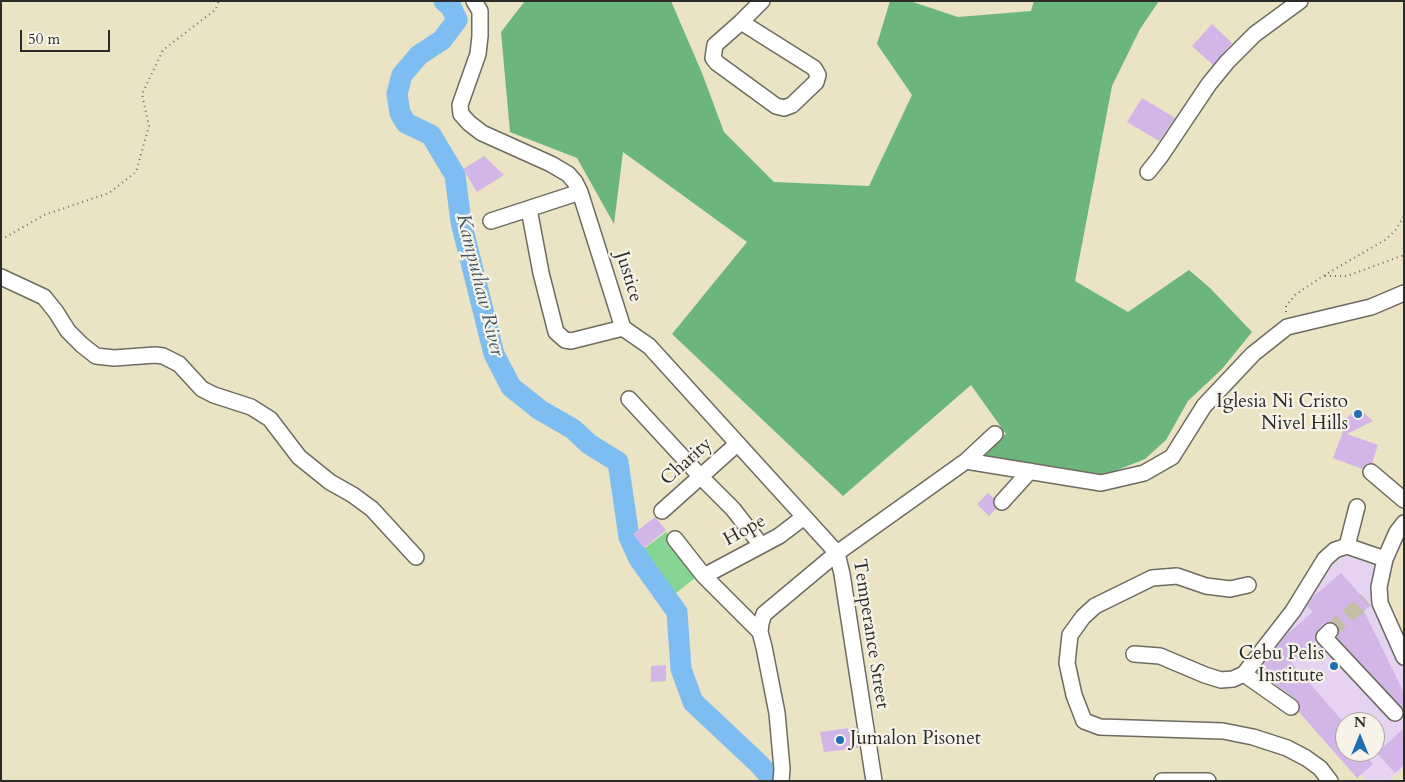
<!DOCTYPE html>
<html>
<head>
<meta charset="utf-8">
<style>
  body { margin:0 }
  #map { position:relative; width:1405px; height:782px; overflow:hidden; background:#eae3c4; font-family:Cardo,serif }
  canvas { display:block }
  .frame { position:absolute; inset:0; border:2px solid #2b2b2b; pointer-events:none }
  .north { position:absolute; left:1335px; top:712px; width:50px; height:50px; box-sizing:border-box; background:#f7f3e8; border:1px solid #a5a39c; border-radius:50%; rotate:0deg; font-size:14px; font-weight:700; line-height:20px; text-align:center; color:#2b2b2b }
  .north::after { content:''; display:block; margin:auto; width:18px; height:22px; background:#1f6fb2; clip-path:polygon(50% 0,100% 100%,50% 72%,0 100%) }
  .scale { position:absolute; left:20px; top:30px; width:90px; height:22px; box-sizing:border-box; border:2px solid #2b2b2b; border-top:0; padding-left:6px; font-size:15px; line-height:18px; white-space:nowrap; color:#2b2b2b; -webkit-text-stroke:4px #f7f3e8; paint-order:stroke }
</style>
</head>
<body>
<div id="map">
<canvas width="1405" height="782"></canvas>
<div class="frame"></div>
<div class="north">N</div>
<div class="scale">50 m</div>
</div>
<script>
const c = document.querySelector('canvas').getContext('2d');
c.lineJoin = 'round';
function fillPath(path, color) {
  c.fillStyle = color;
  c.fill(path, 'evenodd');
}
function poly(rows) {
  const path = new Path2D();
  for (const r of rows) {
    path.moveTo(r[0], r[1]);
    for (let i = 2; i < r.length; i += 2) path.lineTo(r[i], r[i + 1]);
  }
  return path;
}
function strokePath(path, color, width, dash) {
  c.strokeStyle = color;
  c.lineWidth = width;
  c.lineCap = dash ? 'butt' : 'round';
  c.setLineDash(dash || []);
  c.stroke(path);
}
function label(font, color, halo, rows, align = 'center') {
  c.font = font + ' Cardo,serif';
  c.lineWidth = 4.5;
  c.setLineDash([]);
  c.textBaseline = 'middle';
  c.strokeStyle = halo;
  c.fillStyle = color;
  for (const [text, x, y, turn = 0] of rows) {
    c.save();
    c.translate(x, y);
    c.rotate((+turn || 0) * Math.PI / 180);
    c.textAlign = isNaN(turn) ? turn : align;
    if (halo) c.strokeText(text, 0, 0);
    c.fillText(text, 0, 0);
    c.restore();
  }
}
const built = poly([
  [1348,552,1377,563,1372,601,1404,669,1404,767,1388,781,1367,781,1263,664,1337,558],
  [1345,722,1375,722,1375,752,1345,752]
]);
const green = poly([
  [666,532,700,574,676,593,641,551]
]);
const forest = poly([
  [525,1,671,1,702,73,724,132,774,182,869,186,912,95,877,44,890,1,910,1,958,17,1031,11,1034,1,1159,1,1140,29,1112,86,1075,281,1128,312,1189,270,1210,288,1252,332,1222,369,1188,401,1166,440,1145,459,1105,475,980,458,995,440,1006,434,971,385,843,496,672,334,747,242,623,152,614,224,577,158,510,132,501,32]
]);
const river = poly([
  [444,1,451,7,457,20,442,40,419,55,402,75,397,94,400,113,406,123,431,135,455,175,461,222,494,354,511,387,540,410,573,429,589,444,618,462,629,537,639,559,677,612,681,669,693,702,759,764,774,781]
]);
const building = poly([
  [1212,24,1232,43,1213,65,1192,46],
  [1142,98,1175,118,1159,141,1127,122],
  [484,156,504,175,477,192,463,169],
  [1359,408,1373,421,1347,434,1378,445,1372,463,1367,463,1362,469,1333,458,1347,421,1344,420],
  [988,493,994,498,993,504,996,509,989,516,977,504],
  [655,517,666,530,644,548,633,534],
  [1341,573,1370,606,1364,611,1404,693,1404,710,1337,637,1339,629,1333,622,1328,622,1323,624,1315,634,1316,641,1291,662,1345,724,1345,752,1363,752,1373,764,1357,778,1299,712,1300,707,1297,700,1272,682,1260,669,1286,635,1313,612,1307,606,1311,599],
  [666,665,666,681,651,682,651,666],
  [856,727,858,748,824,752,820,732],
  [1404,728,1404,765,1395,773,1377,753]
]);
const minorTunnel = poly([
  [1330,631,1366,600]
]);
const path = poly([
  [1,240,44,215,109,193,136,172,149,126,142,94,163,50,215,10,219,1],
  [1325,276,1347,276,1404,255],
  [1286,312,1286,306,1295,295,1323,276,1385,240,1395,231,1404,216]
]);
const minor = poly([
  [474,1,480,11,480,36,478,54,460,105,461,114,469,123,482,133,551,164,568,174,575,182,580,192,623,328,649,346,837,553,842,574,874,781],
  [741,22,814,68,818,75,816,82,792,105,784,108,776,106,717,63,713,58,715,45,741,22,762,1],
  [1148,172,1160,157,1209,84,1227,62,1255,34,1300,1],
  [529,209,541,273,556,332,565,340,571,341,623,328],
  [491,221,580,192],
  [1,277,44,297,56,312,68,331,82,345,96,356,114,358,155,355,163,356,179,364,202,389,214,395,251,407,270,419,299,457,330,482,353,495,372,509,416,557],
  [629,399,701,477,733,509,761,545],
  [966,461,1101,483,1144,473,1172,457,1204,406,1253,354,1287,327,1371,307,1404,293],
  [1371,472,1404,500],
  [1002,502,1030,471],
  [662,511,737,444],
  [1404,523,1397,532,1385,559,1379,587,1380,603,1404,657],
  [675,539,704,576,760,632],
  [1347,546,1357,507],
  [704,576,779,536,804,517],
  [1248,585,1230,589,1206,586,1177,576,1152,578,1095,606,1083,617,1070,635,1067,663,1074,695,1084,721,1100,727,1223,731,1253,737,1287,748,1306,758,1320,768,1330,781],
  [1330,631,1324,637,1395,713],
  [1134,654,1160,656,1205,675,1221,680,1233,679,1244,674,1293,611,1325,559,1335,550,1347,546,1385,559],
  [1244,674,1291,707],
  [781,781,782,769,777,713,764,647,760,632,761,623,764,614,837,553,966,461,995,434],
  [1162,781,1208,781]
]);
const markers = [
  [1358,414,5,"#1f6fb2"],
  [1334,666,5,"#1f6fb2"],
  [840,740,5,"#1f6fb2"]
];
const streetNames = [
  ["Justice",628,277,73],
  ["Charity",687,462,-42],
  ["Hope",745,531,-29],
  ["Temperance Street",870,634,81]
];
const poiNames = [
  ["Iglesia Ni Cristo",1348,403],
  ["Nivel Hills",1348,425],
  ["Cebu Pelis",1324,655],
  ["Institute",1324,677],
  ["Jumalon Pisonet",850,740,"left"]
];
const waterNames = [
  ["Kamputhaw River",479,285,76]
];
fillPath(built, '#e5d3f1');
fillPath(green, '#86d593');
fillPath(forest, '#6cb67d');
strokePath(river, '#7ebdf2', 21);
fillPath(building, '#d2b6e7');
strokePath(minorTunnel, '#c4bea5', 15, [15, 8]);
strokePath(minor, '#6e6b61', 18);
strokePath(path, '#6e6b61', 2, [1, 4]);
strokePath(minor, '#fff', 15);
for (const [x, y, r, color] of markers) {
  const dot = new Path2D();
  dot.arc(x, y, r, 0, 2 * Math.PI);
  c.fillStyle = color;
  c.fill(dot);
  strokePath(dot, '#f7f3e8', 2);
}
label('19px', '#2b2b2b', '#f7f3e8', streetNames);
label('19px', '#2b2b2b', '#f7f3e8', poiNames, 'right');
label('italic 20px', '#445767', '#f7f3e8', waterNames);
</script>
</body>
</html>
